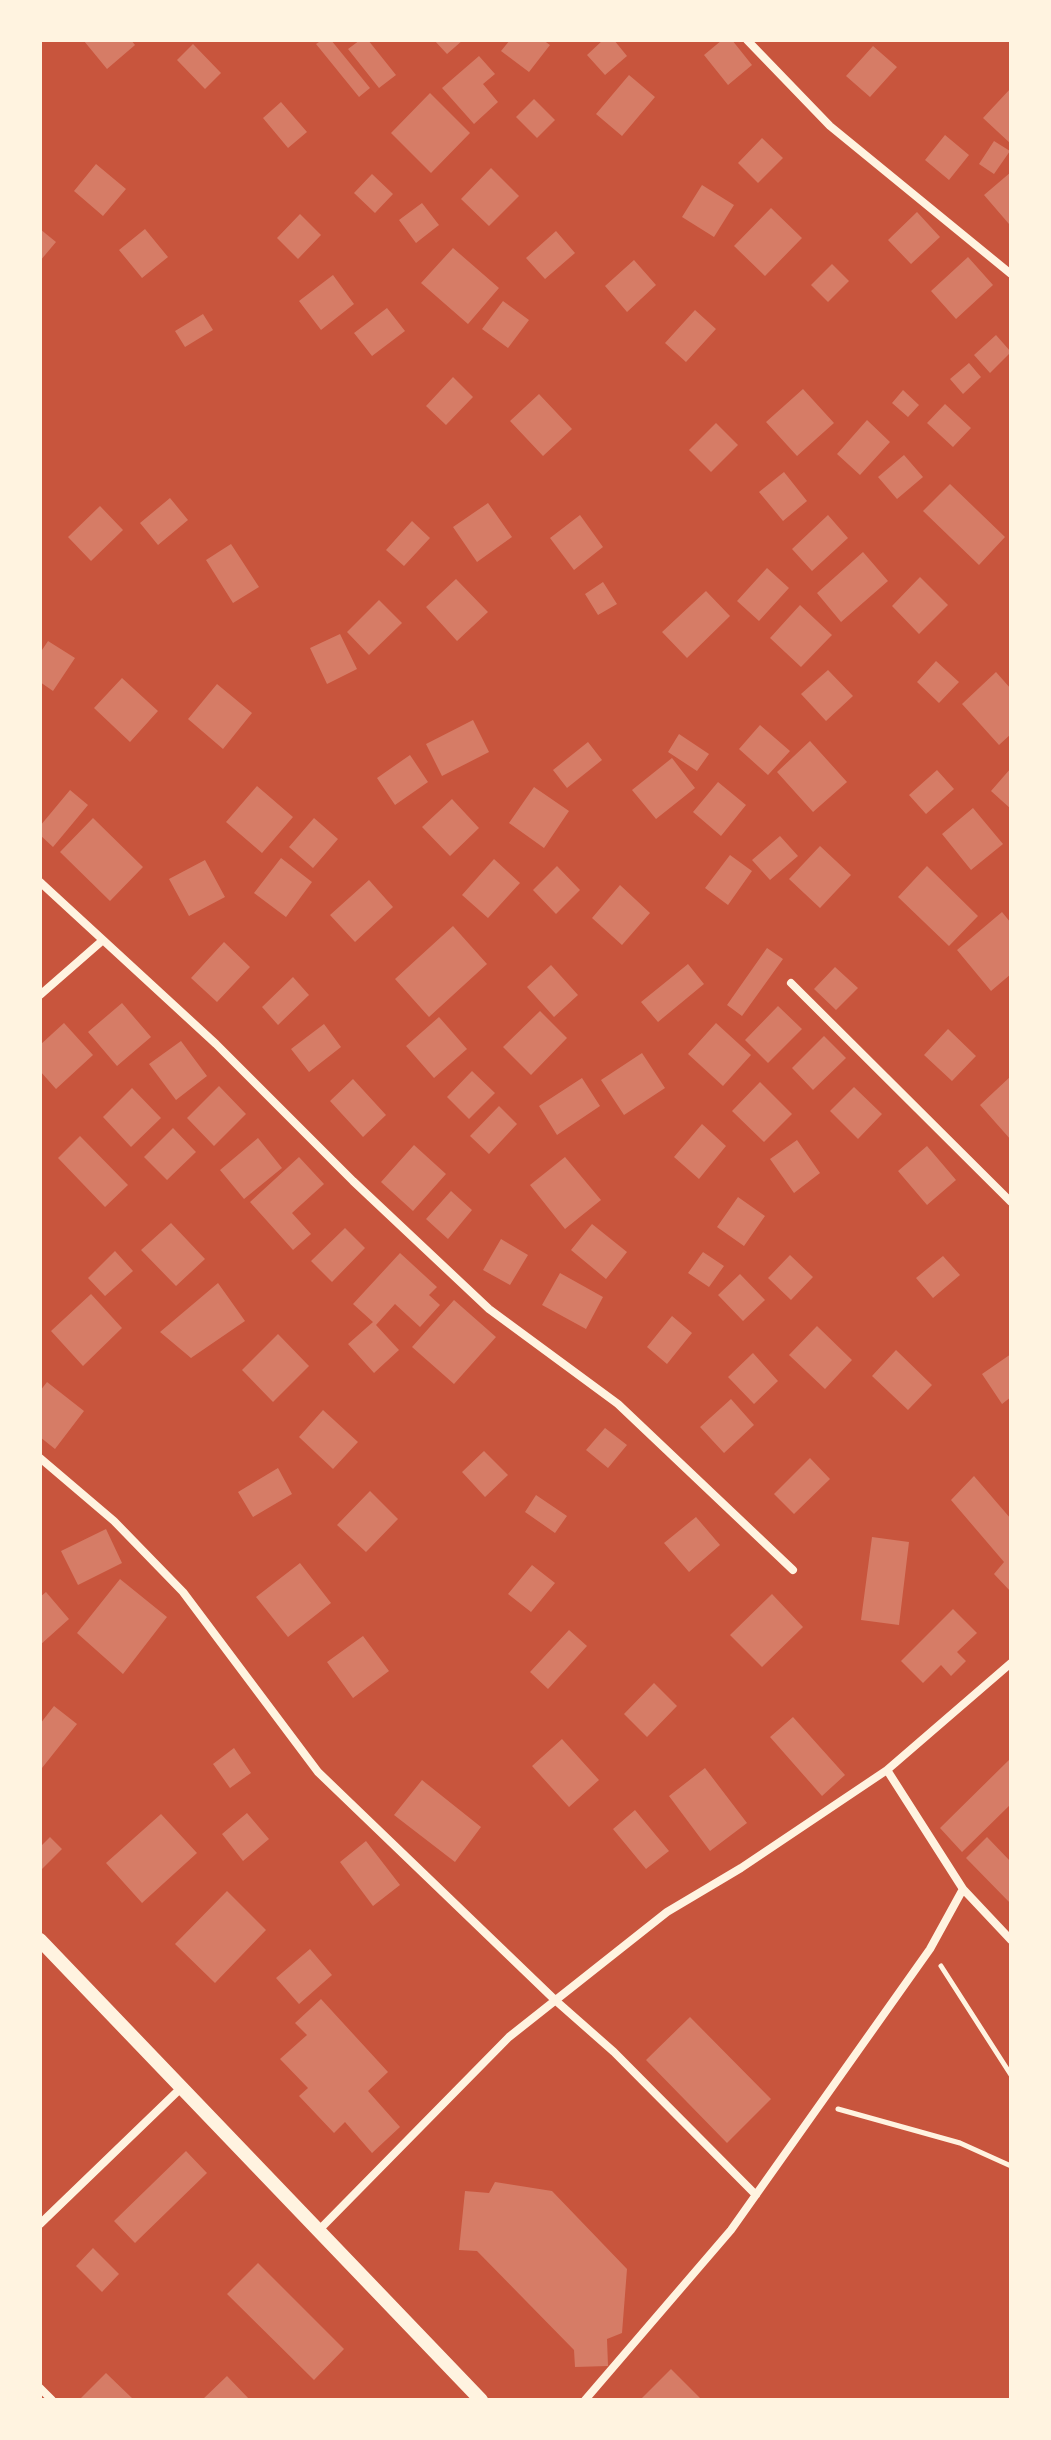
<!DOCTYPE html>
<html>
<head>
<meta charset="utf-8">
<style>
  body { margin:0 }
  #map { position:relative; width:1051px; height:2440px; overflow:hidden; background:#c8553d; font-family:"Playfair Display",serif }
  canvas { display:block }
  .frame { position:absolute; inset:0; border:42px solid #fff3e0; pointer-events:none }
</style>
</head>
<body>
<div id="map">
<canvas width="1051" height="2440"></canvas>
<div class="frame"></div>
</div>
<script>
const c = document.querySelector('canvas').getContext('2d');
c.lineJoin = 'round';
function fillPath(path, color) {
  c.fillStyle = color;
  c.fill(path, 'evenodd');
}
function poly(rows) {
  const path = new Path2D();
  for (const r of rows) {
    path.moveTo(r[0], r[1]);
    for (let i = 2; i < r.length; i += 2) path.lineTo(r[i], r[i + 1]);
  }
  return path;
}
function strokePath(path, color, width, dash) {
  c.strokeStyle = color;
  c.lineWidth = width;
  c.lineCap = dash ? 'butt' : 'round';
  c.setLineDash(dash || []);
  c.stroke(path);
}
const building = poly([
  [131,40,135,45,107,69,84,41],
  [322,40,331,40,370,88,359,97,316,44],
  [360,40,368,40,396,75,379,88,348,49],
  [434,40,463,40,447,54],
  [510,40,543,40,550,45,529,72,501,51],
  [603,40,614,40,627,56,605,75,587,55],
  [722,40,732,40,752,65,728,85,704,55],
  [193,44,221,73,205,89,177,60],
  [873,46,897,67,870,97,846,76],
  [479,56,495,74,483,84,498,102,474,124,442,88],
  [629,75,655,97,622,136,596,114],
  [1011,88,1011,144,983,118],
  [430,93,470,133,431,173,391,133],
  [534,99,555,120,537,138,516,117],
  [281,102,307,132,288,148,263,118],
  [945,135,969,155,949,180,925,160],
  [762,138,783,158,758,183,738,163],
  [994,141,1010,151,994,174,979,164],
  [96,164,126,189,103,216,74,191],
  [491,168,519,196,489,226,461,199],
  [1011,172,1011,222,1009,224,984,195],
  [372,174,393,194,375,213,354,193],
  [702,185,734,205,714,237,682,217],
  [422,203,439,225,416,243,399,220],
  [771,208,802,238,765,276,734,246],
  [917,212,940,237,911,264,888,240],
  [300,214,321,235,298,259,277,238],
  [40,229,56,242,40,261],
  [145,229,168,257,142,278,119,250],
  [556,231,575,253,545,279,526,258],
  [453,248,499,288,468,324,421,283],
  [968,257,993,285,956,319,931,291],
  [634,260,656,285,627,312,605,286],
  [832,264,849,281,828,302,811,285],
  [333,275,354,304,321,330,299,301],
  [503,301,529,320,508,348,482,329],
  [387,308,405,331,372,356,354,333],
  [695,310,716,329,686,362,665,343],
  [203,314,213,330,185,347,175,331],
  [996,335,1011,352,990,373,974,355],
  [969,363,981,377,963,394,950,379],
  [453,377,473,397,446,425,426,406],
  [803,389,834,423,797,456,766,422],
  [903,390,919,405,908,417,892,403],
  [539,394,572,429,543,456,510,421],
  [945,404,971,428,953,447,927,423],
  [867,420,890,442,860,475,837,454],
  [716,423,738,445,711,472,689,450],
  [904,455,923,477,897,499,878,477],
  [784,472,807,501,783,521,759,492],
  [950,484,1005,537,979,565,923,511],
  [170,498,188,520,158,545,140,523],
  [488,503,512,537,477,562,453,527],
  [100,506,123,530,91,561,68,537],
  [580,515,603,547,574,570,550,538],
  [828,515,848,538,812,571,792,549],
  [412,521,430,538,404,566,386,550],
  [231,544,259,587,233,603,206,560],
  [863,552,888,581,841,622,817,593],
  [767,568,789,588,759,621,737,601],
  [920,577,948,605,919,634,892,606],
  [456,579,488,612,457,641,426,607],
  [603,582,617,604,598,615,585,594],
  [706,591,730,616,687,658,662,632],
  [379,600,402,623,369,655,347,632],
  [800,605,832,635,801,667,770,638],
  [340,634,357,669,327,684,310,648],
  [48,641,75,658,53,691,40,682,40,653],
  [936,661,959,682,939,703,917,682],
  [828,670,853,696,826,721,801,694],
  [996,672,1011,689,1011,734,999,745,962,704],
  [122,678,158,711,130,742,94,708],
  [217,684,252,713,223,749,188,719],
  [473,720,489,752,442,776,426,744],
  [760,725,790,751,768,775,739,749],
  [679,734,709,754,697,771,668,752],
  [810,741,847,782,813,812,777,772],
  [588,742,602,760,567,788,553,770],
  [410,755,428,782,395,805,377,778],
  [672,758,695,788,656,819,632,790],
  [1011,768,1011,809,991,791],
  [937,770,954,789,926,814,909,795],
  [718,782,746,805,721,836,693,812],
  [257,786,293,817,262,853,226,822],
  [534,787,569,811,544,848,509,823],
  [70,790,88,805,53,847,40,835,40,826],
  [452,799,479,828,450,856,422,827],
  [973,808,1003,844,971,870,942,834],
  [93,818,143,867,110,901,60,852],
  [314,818,338,839,313,868,289,847],
  [780,836,798,856,770,880,752,860],
  [820,846,851,875,820,908,789,879],
  [730,855,752,871,728,905,705,888],
  [281,858,312,882,286,917,254,893],
  [494,859,520,883,488,918,462,895],
  [205,860,225,897,189,916,169,879],
  [557,866,580,890,556,914,533,890],
  [927,866,978,916,949,946,898,897],
  [369,880,393,907,355,942,330,915],
  [620,885,650,913,622,945,592,918],
  [1002,912,1011,923,1011,974,991,991,957,950],
  [453,926,487,964,429,1017,395,979],
  [224,942,250,967,217,1002,191,978],
  [767,948,783,959,742,1016,727,1005],
  [688,964,704,984,658,1022,641,1002],
  [551,965,578,995,554,1017,527,987],
  [835,967,858,988,836,1010,814,989],
  [293,977,309,995,278,1025,262,1007],
  [122,1003,151,1037,117,1066,88,1032],
  [778,1006,802,1029,768,1063,745,1040],
  [540,1011,567,1038,531,1075,503,1047],
  [439,1017,467,1049,434,1078,406,1046],
  [64,1023,93,1055,56,1089,40,1071,40,1045],
  [716,1023,751,1055,723,1086,688,1054],
  [324,1024,341,1047,309,1072,291,1049],
  [948,1029,976,1056,952,1081,924,1055],
  [824,1036,846,1058,813,1090,792,1068],
  [181,1041,207,1076,176,1100,149,1064],
  [642,1053,665,1088,624,1115,601,1080],
  [472,1071,495,1093,469,1119,447,1097],
  [1011,1076,1011,1140,980,1105],
  [582,1078,600,1106,557,1135,539,1106],
  [353,1079,386,1115,363,1137,330,1101],
  [760,1082,792,1114,764,1142,732,1111],
  [219,1086,246,1114,214,1146,187,1118],
  [854,1087,882,1114,858,1139,830,1111],
  [132,1088,161,1118,131,1147,103,1117],
  [499,1106,517,1124,489,1154,470,1136],
  [702,1124,726,1146,699,1179,674,1157],
  [173,1128,196,1152,167,1180,144,1157],
  [80,1136,128,1185,105,1207,58,1158],
  [258,1138,282,1168,244,1199,220,1170],
  [797,1140,820,1173,794,1193,770,1159],
  [414,1145,446,1174,413,1211,381,1182],
  [927,1146,956,1180,927,1205,898,1171],
  [299,1157,324,1184,292,1213,311,1234,293,1250,250,1202],
  [565,1157,601,1200,565,1229,530,1185],
  [451,1191,472,1210,448,1239,426,1219],
  [738,1197,765,1216,744,1246,717,1227],
  [171,1223,205,1259,176,1286,141,1250],
  [592,1224,627,1252,606,1279,571,1250],
  [345,1228,365,1248,332,1282,311,1261],
  [501,1239,528,1255,510,1285,483,1270],
  [115,1251,133,1271,105,1296,88,1278],
  [703,1252,724,1266,709,1287,688,1273],
  [400,1253,437,1287,429,1295,440,1305,420,1327,395,1304,376,1325,399,1350,374,1373,348,1344,373,1322,353,1304],
  [790,1255,813,1277,791,1300,768,1278],
  [943,1256,960,1275,933,1298,916,1278],
  [560,1273,603,1297,586,1329,542,1305],
  [740,1274,765,1300,743,1321,718,1295],
  [218,1283,245,1321,191,1358,160,1332],
  [91,1294,122,1328,83,1366,51,1331],
  [454,1300,496,1337,454,1384,412,1347],
  [672,1316,692,1333,667,1364,647,1347],
  [817,1326,852,1360,825,1389,789,1355],
  [278,1334,309,1366,273,1402,242,1370],
  [896,1350,932,1385,908,1410,872,1376],
  [753,1353,778,1381,754,1404,728,1377],
  [1011,1354,1011,1397,1002,1404,982,1374],
  [47,1382,84,1411,55,1449,40,1437,40,1391],
  [731,1399,754,1425,724,1453,700,1427],
  [323,1410,358,1442,333,1469,299,1437],
  [605,1428,627,1445,608,1468,586,1450],
  [484,1451,508,1475,485,1497,462,1472],
  [810,1458,830,1479,794,1514,774,1494],
  [278,1468,292,1494,253,1517,238,1492],
  [974,1476,1011,1519,1011,1592,994,1574,1004,1562,951,1500],
  [370,1491,398,1519,366,1552,337,1525],
  [536,1495,567,1516,555,1533,525,1512],
  [696,1517,720,1545,689,1572,664,1543],
  [106,1529,122,1563,78,1585,61,1551],
  [872,1537,909,1542,899,1625,861,1620],
  [300,1563,331,1603,288,1637,256,1597],
  [532,1565,555,1583,531,1612,508,1594],
  [120,1579,167,1617,123,1674,77,1633],
  [46,1592,69,1619,40,1645,40,1597],
  [772,1594,803,1627,762,1667,730,1635],
  [953,1609,977,1633,957,1652,966,1661,951,1676,941,1665,923,1683,901,1661],
  [569,1630,587,1646,548,1689,530,1672],
  [363,1636,389,1671,353,1698,327,1662],
  [654,1683,677,1706,647,1737,624,1714],
  [54,1706,77,1724,42,1768,40,1724],
  [793,1717,845,1775,822,1796,770,1737],
  [562,1739,599,1780,569,1807,532,1766],
  [234,1748,251,1773,230,1788,213,1764],
  [1011,1758,1011,1804,962,1852,940,1828],
  [705,1768,747,1823,710,1851,669,1796],
  [422,1780,481,1827,455,1862,394,1815],
  [635,1810,669,1851,646,1869,613,1829],
  [247,1813,269,1839,243,1861,222,1834],
  [161,1814,197,1853,142,1903,106,1863],
  [50,1837,62,1849,40,1871,40,1847],
  [987,1837,1011,1862,1011,1904,966,1858],
  [366,1841,400,1885,373,1906,340,1862],
  [227,1891,266,1930,215,1983,175,1944],
  [310,1949,332,1975,299,2004,276,1978],
  [321,1999,388,2072,368,2091,400,2127,372,2153,345,2122,334,2133,299,2096,308,2088,280,2059,307,2035,295,2023],
  [690,2017,771,2099,727,2143,646,2060],
  [186,2151,207,2173,135,2243,114,2221],
  [495,2182,552,2191,627,2269,622,2333,607,2339,608,2366,575,2367,574,2350,477,2251,459,2250,465,2191,489,2193],
  [93,2248,119,2274,102,2292,76,2266],
  [258,2263,344,2349,314,2380,227,2294],
  [671,2369,702,2400,640,2400],
  [106,2373,134,2400,79,2400],
  [227,2376,250,2400,202,2400]
]);
const path = poly([
  [941,1966,1011,2075],
  [838,2109,960,2143,1011,2166]
]);
const minor = poly([
  [747,40,830,126,1011,274],
  [40,882,216,1044,353,1181,489,1309,618,1404,793,1570],
  [791,983,1011,1202],
  [40,995,103,940],
  [40,1458,114,1521,183,1592,318,1772,555,2000,614,2052,756,2195],
  [963,1889,1011,1940],
  [40,2224,182,2087],
  [320,2229,509,2037,667,1912,741,1868,887,1770],
  [40,2388,52,2400],
  [585,2400,731,2230,930,1949,963,1889,887,1770,1011,1663]
]);
const tertiary = poly([
  [40,1940,481,2400]
]);
fillPath(building, '#d67c66');
strokePath(path, '#fff3e0', 5);
strokePath(minor, '#fff3e0', 8);
strokePath(tertiary, '#fff3e0', 14);
</script>
</body>
</html>
